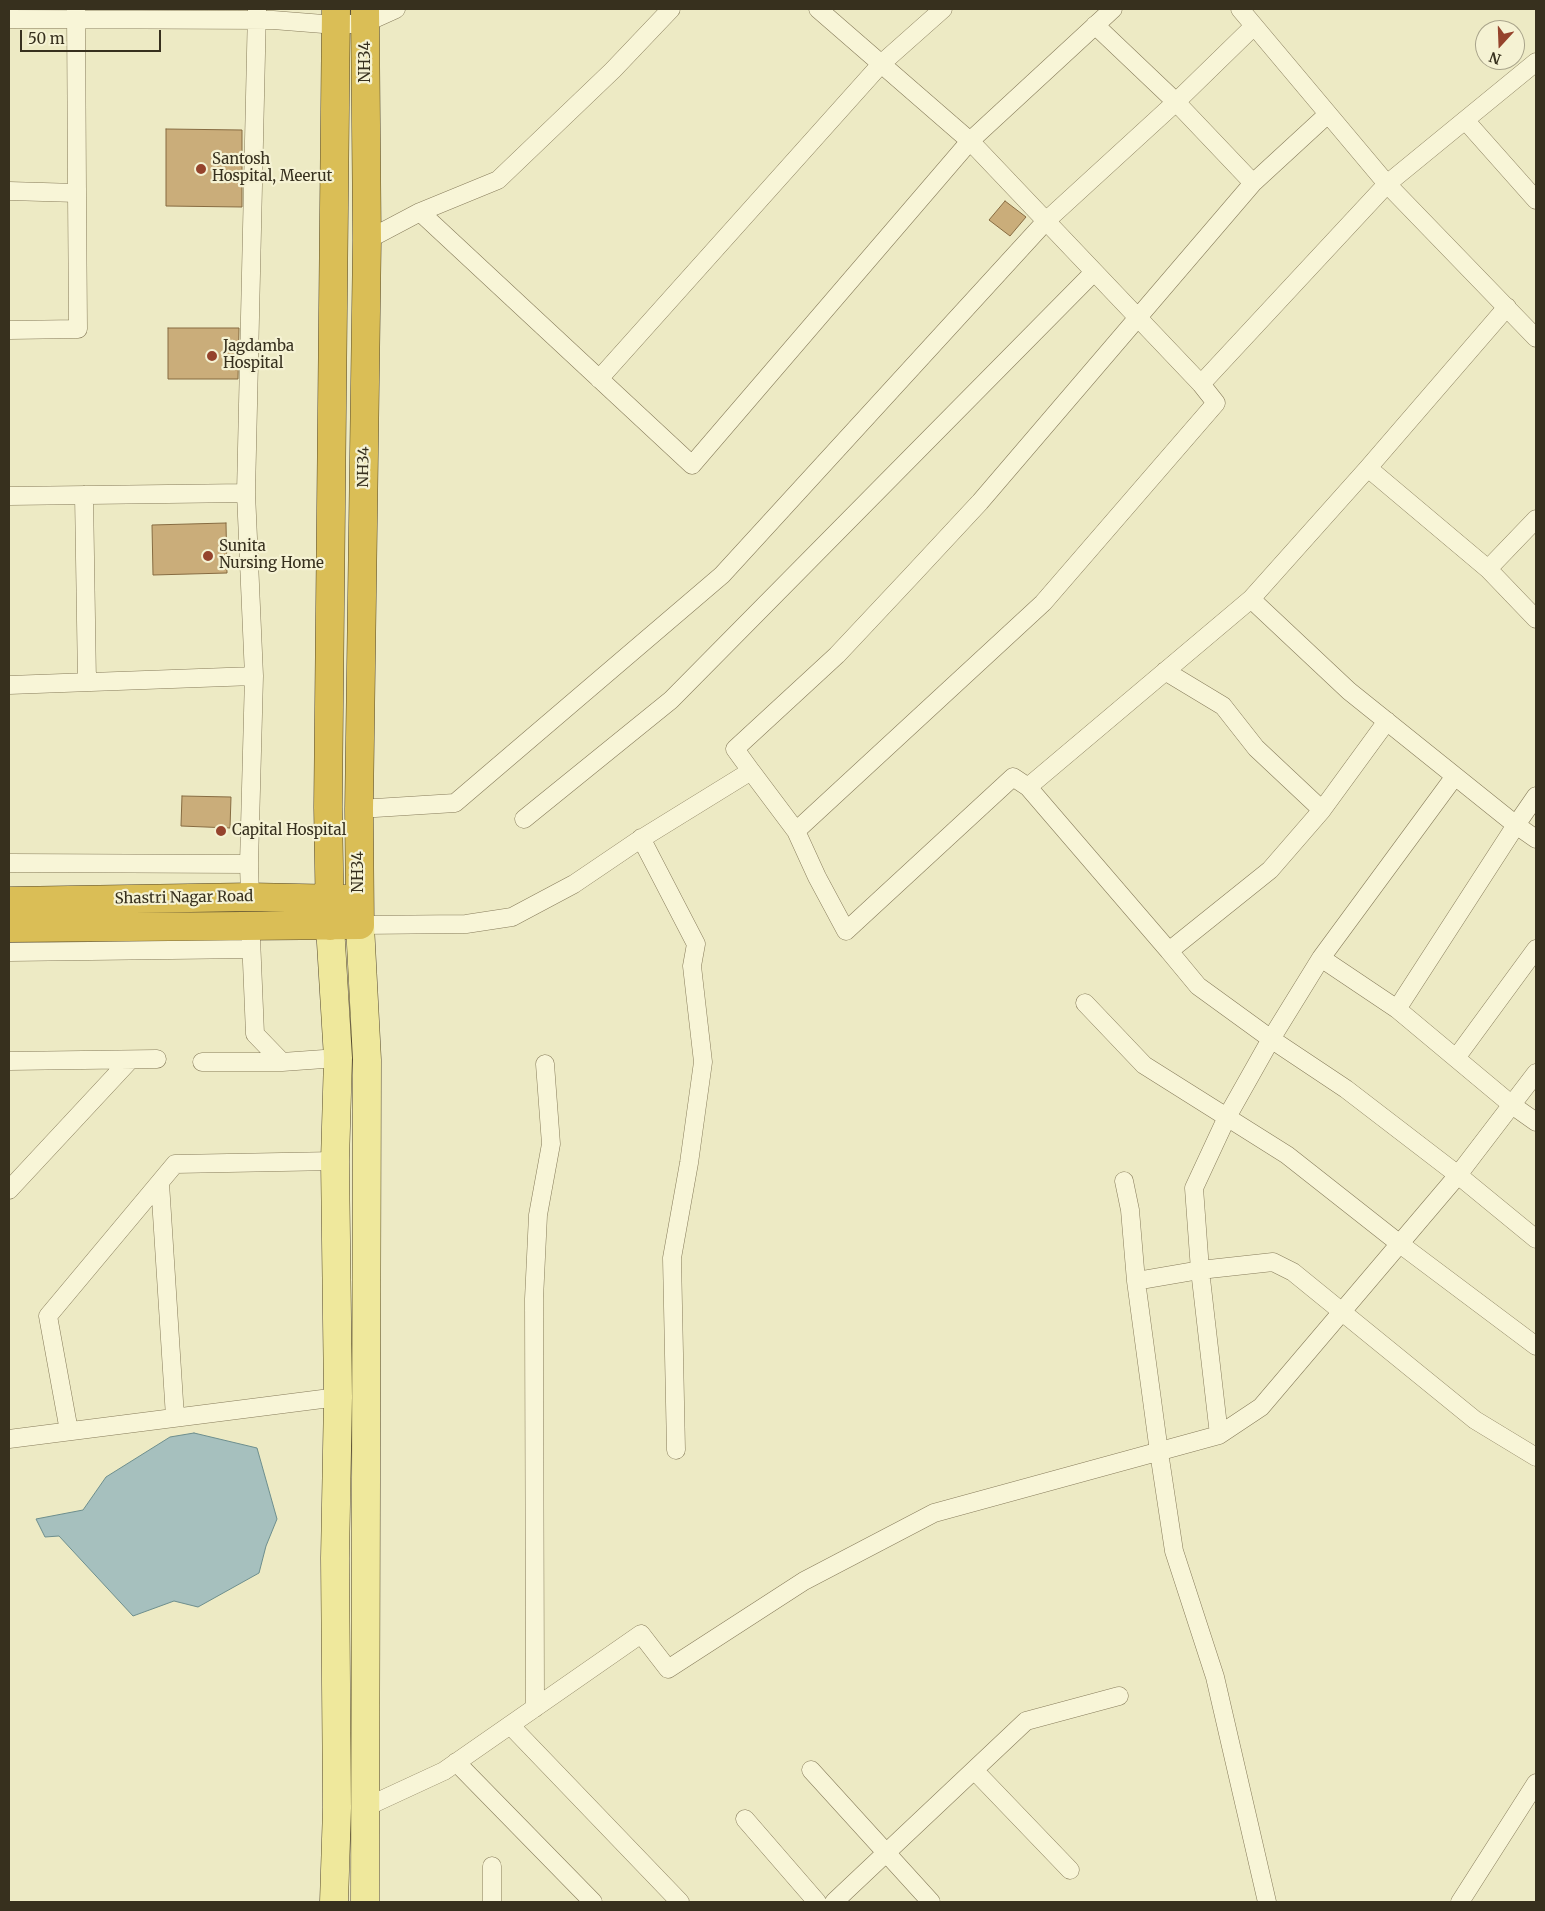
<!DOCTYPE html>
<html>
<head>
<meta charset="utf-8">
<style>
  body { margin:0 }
  #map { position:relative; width:1545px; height:1911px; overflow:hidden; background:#edeac4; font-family:Merriweather,serif }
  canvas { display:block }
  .frame { position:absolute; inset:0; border:10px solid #37301e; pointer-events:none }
  .north { position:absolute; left:1475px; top:20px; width:50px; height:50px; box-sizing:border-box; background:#f5f2d3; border:1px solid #a9a48b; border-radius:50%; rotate:200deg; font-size:14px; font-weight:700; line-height:20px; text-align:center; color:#37301e }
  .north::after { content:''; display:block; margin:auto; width:18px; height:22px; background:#95432c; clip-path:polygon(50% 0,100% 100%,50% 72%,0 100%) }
  .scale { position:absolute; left:20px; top:30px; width:141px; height:22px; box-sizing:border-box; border:2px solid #37301e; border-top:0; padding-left:6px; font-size:15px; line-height:18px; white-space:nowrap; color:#37301e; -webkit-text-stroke:4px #f5f2d3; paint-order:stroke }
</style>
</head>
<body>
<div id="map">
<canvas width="1545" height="1911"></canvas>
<div class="frame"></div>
<div class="north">N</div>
<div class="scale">50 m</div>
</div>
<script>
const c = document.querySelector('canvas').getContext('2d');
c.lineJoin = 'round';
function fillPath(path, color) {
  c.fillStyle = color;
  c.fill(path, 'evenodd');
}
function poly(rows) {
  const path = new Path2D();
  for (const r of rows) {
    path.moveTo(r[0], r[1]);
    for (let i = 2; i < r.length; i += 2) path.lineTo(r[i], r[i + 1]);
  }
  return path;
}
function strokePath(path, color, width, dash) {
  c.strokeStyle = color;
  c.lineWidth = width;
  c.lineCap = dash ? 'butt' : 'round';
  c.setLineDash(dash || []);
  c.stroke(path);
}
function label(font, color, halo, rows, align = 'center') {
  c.font = font + ' Merriweather,serif';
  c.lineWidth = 4.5;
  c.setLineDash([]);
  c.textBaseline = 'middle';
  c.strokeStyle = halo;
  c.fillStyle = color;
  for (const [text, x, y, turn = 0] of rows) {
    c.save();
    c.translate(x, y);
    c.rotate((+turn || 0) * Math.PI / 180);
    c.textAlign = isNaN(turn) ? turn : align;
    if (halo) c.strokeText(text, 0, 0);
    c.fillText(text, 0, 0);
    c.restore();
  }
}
const water = poly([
  [194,1433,257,1448,277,1519,266,1546,259,1573,198,1607,174,1601,133,1616,59,1536,45,1537,36,1519,83,1510,106,1477,170,1437,194,1433]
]);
const building = poly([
  [166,129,242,130,242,207,166,206,166,129],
  [1005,201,1026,217,1010,236,989,220,1005,201],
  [168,328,239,328,238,379,168,379,168,328],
  [226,523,227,573,153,575,152,525,226,523],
  [182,796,231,797,230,828,181,826,182,796]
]);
const street = poly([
  [818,9,970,141,1201,384,1387,184,1536,62],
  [1240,9,1387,184,1536,338],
  [9,19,273,20,336,25,365,23,396,9],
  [1095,25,1176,102,1253,183],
  [1465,120,1536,200],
  [9,191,77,193,76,9],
  [420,212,692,465,970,141,1113,9],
  [367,240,420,212,498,180,613,70,671,9],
  [9,330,78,329,77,193],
  [599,379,881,64,943,9],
  [1368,468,1488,569,1536,619],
  [84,495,87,682],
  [9,496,246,493],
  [1488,569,1536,519],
  [1251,599,1349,691,1516,825,1536,839],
  [1165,671,1223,706,1256,748,1322,810],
  [9,685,254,676],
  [1387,721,1322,810,1270,870,1169,951,1198,986,1271,1039,1346,1089,1458,1175,1536,1239],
  [751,771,735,749,837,655,914,573,980,502,1253,183,1328,114],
  [1028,787,1251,599,1368,468,1507,307],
  [359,809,455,803,722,575,1046,221,1176,102,1254,26],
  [524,819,671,700,1094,272],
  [796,831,1043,603,1216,403,1201,384],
  [641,838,696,944,692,966,703,1062,689,1163,672,1258,676,1450],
  [9,863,249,864,254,676,246,493,257,9],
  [249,864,250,897],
  [360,925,466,924,512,917,574,884,636,842,751,771,796,831,817,877,846,931,1013,777,1028,787,1169,951],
  [251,938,255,1034,282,1062],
  [9,952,251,949],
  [1321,958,1397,1009,1512,1105,1536,1122],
  [1085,1003,1144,1065,1287,1155,1400,1244,1536,1346],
  [1397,1009,1516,825,1536,796],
  [1456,1058,1536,949],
  [9,1061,157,1059],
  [202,1062,282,1062,338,1058],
  [1124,1181,1130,1210,1136,1281,1159,1452,1174,1551,1215,1677,1267,1902],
  [160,1183,175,1417],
  [9,1190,130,1060],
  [1136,1281,1200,1270,1273,1262,1293,1272,1475,1420,1536,1457],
  [69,1431,48,1316,175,1164,335,1161],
  [1219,1435,1200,1270,1194,1188,1227,1117,1271,1039,1321,958,1455,776],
  [9,1439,338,1397],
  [535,1708,534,1299,538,1215,551,1144,545,1064],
  [510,1725,680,1902],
  [456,1762,593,1902],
  [811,1770,931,1902],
  [974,1770,1070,1870],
  [364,1808,444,1771,641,1634,668,1669,804,1581,934,1513,1219,1435,1261,1407,1458,1175,1536,1073],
  [745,1819,817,1902],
  [492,1866,492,1902],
  [834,1902,1026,1721,1119,1696],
  [1460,1902,1536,1783]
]);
const primary = poly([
  [360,925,367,1060,365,1902],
  [330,926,338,1058,335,1161,338,1397,335,1558,337,1808,334,1902]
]);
const highway = poly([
  [9,901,250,897,347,899],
  [330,926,328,807,336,9],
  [9,928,360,925,359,809,367,240,365,9]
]);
const markers = [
  [201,169,6,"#95432c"],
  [212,356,6,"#95432c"],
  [208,556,6,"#95432c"],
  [221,831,6,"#95432c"]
];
const streetNames = [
  ["NH34",366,62,-90],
  ["NH34",364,467,-89],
  ["NH34",359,872,-90],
  ["Shastri Nagar Road",184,898,-1]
];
const poiNames = [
  ["Santosh",212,160],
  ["Hospital, Meerut",212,177],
  ["Jagdamba",223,347],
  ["Hospital",223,364],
  ["Sunita",219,547],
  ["Nursing Home",219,564],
  ["Capital Hospital",232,831]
];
fillPath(water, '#a6c0be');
strokePath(water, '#6d8e8d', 1);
fillPath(building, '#caad7a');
strokePath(building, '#866b41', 1);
strokePath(street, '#877c5b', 19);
strokePath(primary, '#55492f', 29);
strokePath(highway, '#55492f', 29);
strokePath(street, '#f8f5d7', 18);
strokePath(primary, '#efe89c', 28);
strokePath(highway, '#dabe56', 28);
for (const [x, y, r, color] of markers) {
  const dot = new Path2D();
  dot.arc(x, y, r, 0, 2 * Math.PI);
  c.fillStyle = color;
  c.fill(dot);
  strokePath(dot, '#f5f2d3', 2);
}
label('15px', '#37301e', '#f5f2d3', streetNames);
label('15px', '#37301e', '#f5f2d3', poiNames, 'left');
</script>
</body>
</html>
